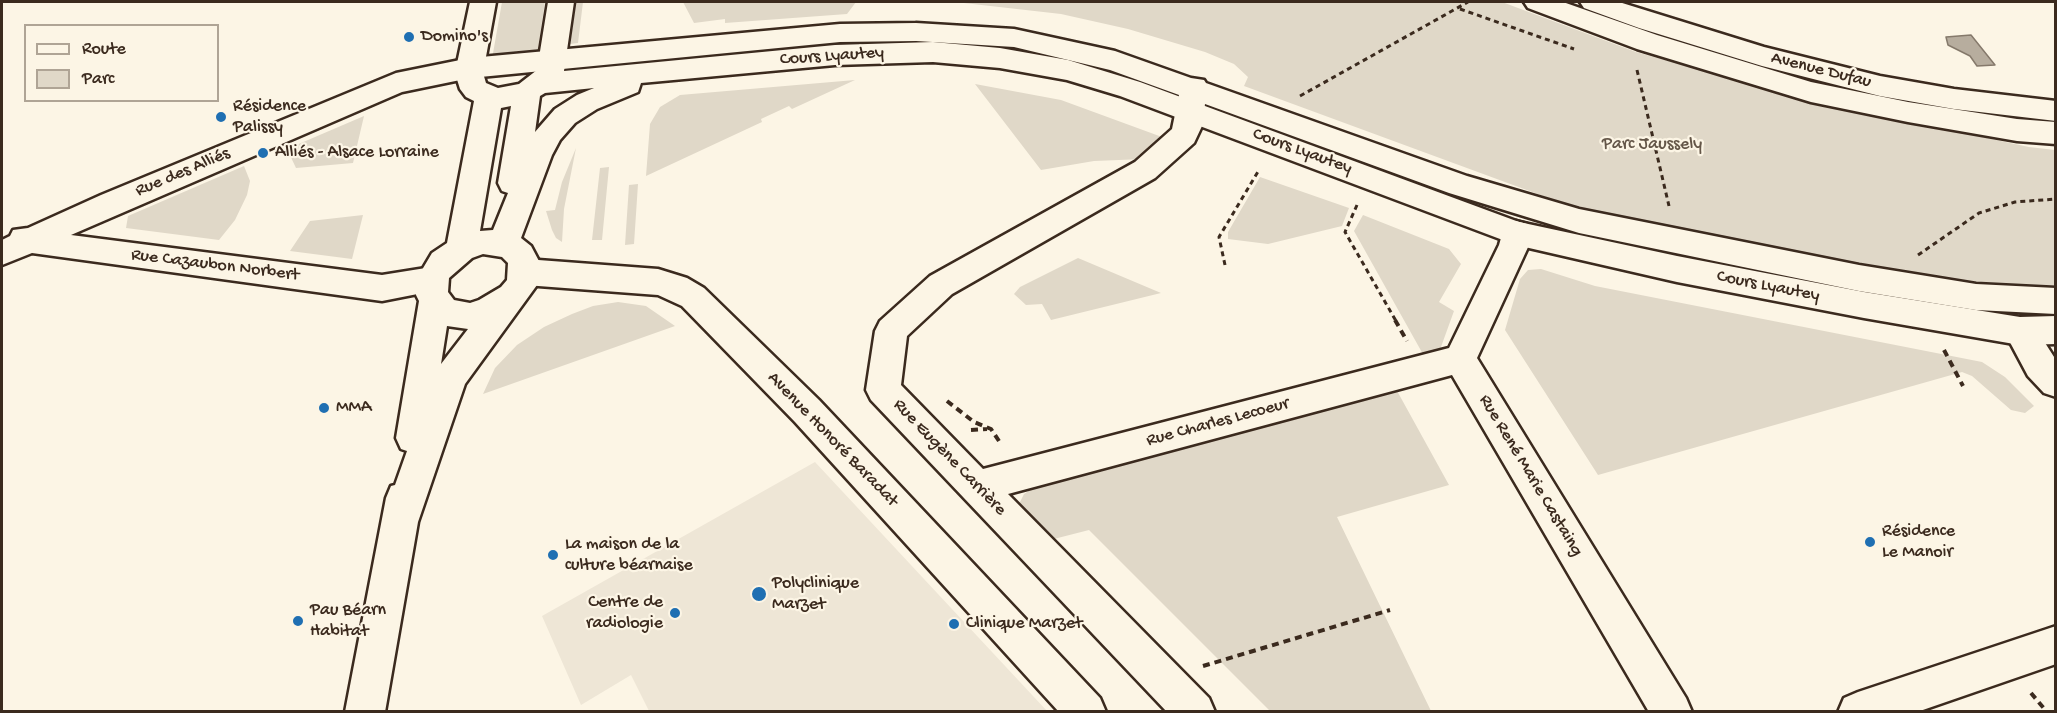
<!DOCTYPE html>
<html>
<head>
<meta charset="utf-8">
<style>
  body { margin:0 }
  #map { position:relative; width:2057px; height:713px; overflow:hidden; background:#fcf5e5; font-family:"Gochi Hand",sans-serif }
  canvas { display:block }
  .frame { position:absolute; inset:0; border:3px solid #3b2a1e; pointer-events:none }
  .legend { position:absolute; left:24px; top:24px; width:195px; height:78px; box-sizing:border-box; background:#fcf5e5; border:2px solid #afa495; margin:0; padding:8px 10px; list-style:none; font-size:18px; color:#3b2a1e }
  .legend li { display:flex; align-items:center; gap:12px; height:30px }
  .legend b { width:30px; border:2px solid #afa495 }
</style>
</head>
<body>
<div id="map">
<canvas width="2057" height="713"></canvas>
<div class="frame"></div>
<ul class="legend">
<li><b style="height:8px;background:#fcf5e5"></b>Route</li>
<li><b style="height:16px;background:#e0d8c8"></b>Parc</li>
</ul>
</div>
<script>
const c = document.querySelector('canvas').getContext('2d');
c.lineJoin = 'round';
function fillPath(path, color) {
  c.fillStyle = color;
  c.fill(path, 'evenodd');
}
function poly(rows) {
  const path = new Path2D();
  for (const r of rows) {
    path.moveTo(r[0], r[1]);
    for (let i = 2; i < r.length; i += 2) path.lineTo(r[i], r[i + 1]);
  }
  return path;
}
function strokePath(path, color, width, dash) {
  c.strokeStyle = color;
  c.lineWidth = width;
  c.lineCap = dash ? 'butt' : 'round';
  c.setLineDash(dash || []);
  c.stroke(path);
}
function label(font, color, halo, rows, align = 'center') {
  c.font = font + ' "Gochi Hand",sans-serif';
  c.lineWidth = 4.5;
  c.setLineDash([]);
  c.textBaseline = 'middle';
  c.strokeStyle = halo;
  c.fillStyle = color;
  for (const [text, x, y, turn = 0] of rows) {
    c.save();
    c.translate(x, y);
    c.rotate((+turn || 0) * Math.PI / 180);
    c.textAlign = isNaN(turn) ? turn : align;
    if (halo) c.strokeText(text, 0, 0);
    c.fillText(text, 0, 0);
    c.restore();
  }
}
const built = poly([
  [815,462,1047,711,649,711,631,675,581,705,542,616]
]);
const green = poly([
  [502,2,545,2,537,55,492,59],
  [576,2,583,2,578,43,570,44],
  [683,2,856,2,847,14,725,23,725,19,694,23],
  [955,2,1502,2,1636,52,1821,103,2029,147,2055,150,2055,290,1874,275,1630,228,1244,86,1248,77,1234,64,1205,52,1128,29,1061,14],
  [855,80,792,109,789,106,761,119,762,122,646,176,650,124,660,107,680,95],
  [975,84,1061,100,1162,137,1144,159,1094,161,1041,170],
  [364,116,353,163,296,168,287,149],
  [576,148,564,209,562,242,556,238,552,230,546,211,555,210,562,182],
  [244,166,250,181,247,195,235,220,219,240,126,228,128,216],
  [609,167,602,240,592,240,600,168],
  [1260,177,1349,208,1342,226,1268,244,1228,239,1228,232],
  [638,184,634,244,625,245,629,185],
  [363,215,352,259,290,251,310,221],
  [1363,215,1449,249,1461,264,1439,302,1454,311,1437,358,1424,356,1354,231],
  [1078,258,1161,293,1051,320,1042,304,1026,305,1014,294,1020,287],
  [1541,269,1595,286,1982,362,2005,377,2034,406,2025,413,2011,410,1972,376,1962,372,1598,475,1505,330,1520,279,1528,270],
  [618,302,646,306,675,326,483,394,495,368,517,345,544,327,572,314,593,306],
  [1396,389,1449,485,1337,517,1431,711,1270,711,1089,530,1046,541,1018,506,1024,494,1038,485]
]);
const water = poly([
  [1971,35,1995,65,1977,66,1970,56,1948,45,1946,37,1971,35]
]);
const pathFar1 = poly([
  [1460,9,1574,49],
  [1637,70,1669,206],
  [1300,96,1468,2],
  [1357,205,1345,232,1396,321],
  [1918,255,1979,213,2015,202,2056,199],
  [1225,265,1219,237,1259,170]
]);
const path = poly([
  [1395,320,1407,341],
  [1944,350,1963,386],
  [947,401,974,422,991,429,1001,444],
  [971,430,987,429],
  [1203,666,1390,610],
  [2031,693,2047,712]
]);
const minor = poly([
  [1524,2,1563,2,1657,35,1811,82,1908,102,2017,119,2056,122,2056,144,2017,141,1908,122,1811,102,1637,49,1528,8,1524,2],
  [916,23,1014,29,1115,51,1191,78,1204,80,1206,83,1467,176,1579,209,1859,265,1976,284,2056,288,2056,314,1976,310,1859,291,1579,233,1449,193,1205,104,1202,126,1194,143,1155,178,952,294,907,336,901,385,983,469,1449,348,1499,245,1505,224,1516,221,1527,224,1531,233,1529,245,1477,358,1686,698,1692,712,1649,712,1452,375,1008,494,1209,698,1215,712,1167,712,871,400,866,390,875,331,880,321,930,276,1135,162,1172,129,1179,95,1110,70,1014,47,916,41,840,42,470,78,402,92,71,235,382,275,432,267,443,271,448,280,443,289,382,301,32,253,2,265,2,240,10,236,13,230,28,228,101,195,396,73,470,58,840,24,916,23],
  [525,259,658,269,687,278,704,288,819,400,1100,698,1106,712,1059,712,795,422,682,306,658,295,525,285,514,281,509,272,514,263,525,259],
  [2020,317,2031,321,2056,360,2056,397,2044,393,2028,376,2004,331,2009,321,2020,317],
  [2056,626,2056,664,1917,712,1838,712,1844,698,1858,692,2056,626]
]);
const major = poly([
  [470,2,496,2,483,73,486,83,498,88,519,84,537,70,548,2,574,2,564,71,835,45,933,42,1000,48,1068,60,1140,82,1519,222,1677,256,1864,292,2020,317,2056,316,2056,344,2020,345,1864,318,1677,282,1516,245,1120,96,1067,80,1000,68,933,62,835,65,641,83,638,92,597,109,575,123,560,140,552,155,521,238,531,246,540,263,541,272,537,285,465,384,418,522,385,712,345,712,386,498,391,486,395,485,407,451,401,449,396,438,419,301,416,295,416,280,432,253,447,243,474,101,466,97,460,89,455,73,470,2],
  [594,88,577,95,555,109,535,132,540,96,545,93,594,88],
  [511,106,498,183,502,191,508,193,493,230,480,231,501,108,511,106],
  [483,254,502,257,508,263,507,280,501,287,479,300,470,303,454,300,448,292,449,278,472,258,483,254],
  [447,326,468,329,441,364,447,326],
  [1580,2,1619,2,1764,47,1880,76,1954,89,2056,101,2056,121,1954,109,1880,96,1762,66,1639,28,1584,8,1580,2]
]);
const markers = [
  [409,37,6,"#1f6fb2"],
  [221,117,6,"#1f6fb2"],
  [263,153,6,"#1f6fb2"],
  [324,408,6,"#1f6fb2"],
  [1870,542,6,"#1f6fb2"],
  [553,555,6,"#1f6fb2"],
  [759,594,8,"#1f6fb2"],
  [675,613,6,"#1f6fb2"],
  [298,621,6,"#1f6fb2"],
  [954,624,6,"#1f6fb2"]
];
const poiNames = [
  ["Domino's",421,37],
  ["Résidence",233,107],
  ["Palissy",233,128],
  ["Alliés - Alsace Lorraine",275,153],
  ["MMA",336,408],
  ["Résidence",1882,532],
  ["Le Manoir",1882,553],
  ["La maison de la",565,545],
  ["culture béarnaise",565,566],
  ["Polyclinique",772,584],
  ["Marzet",772,605],
  ["Centre de",663,603,"right"],
  ["radiologie",663,624,"right"],
  ["Pau Béarn",310,611],
  ["Habitat",310,632],
  ["Clinique Marzet",966,624]
];
const streetNames = [
  ["Cours Lyautey",832,57,-4],
  ["Avenue Dufau",1821,71,14],
  ["Cours Lyautey",1302,152,20],
  ["Rue des Alliés",183,173,-23],
  ["Rue Cazaubon Norbert",215,266,7],
  ["Cours Lyautey",1768,287,11],
  ["Rue Charles Lecoeur",1218,423,-15],
  ["Avenue Honoré Baradat",832,440,46],
  ["Rue Eugène Carrière",949,458,46],
  ["Rue René Marie Castaing",1530,476,59]
];
const parkNames = [
  ["Parc Jaussely",1652,145]
];
fillPath(built, '#eee6d6');
fillPath(green, '#e0d8c8');
fillPath(water, '#b7ad9e');
strokePath(water, '#85796b', 1.5);
strokePath(minor, '#3b2a1e', 5);
strokePath(major, '#3b2a1e', 5);
strokePath(pathFar1, '#3b2a1e', 3, [5, 4]);
strokePath(path, '#3b2a1e', 4, [7, 5]);
fillPath(minor, '#fcf5e5');
fillPath(major, '#fcf5e5');
for (const [x, y, r, color] of markers) {
  const dot = new Path2D();
  dot.arc(x, y, r, 0, 2 * Math.PI);
  c.fillStyle = color;
  c.fill(dot);
  strokePath(dot, '#fcf5e5', 2);
}
label('18px', '#3b2a1e', '#fcf5e5', poiNames, 'left');
label('18px', '#3b2a1e', '#fcf5e5', streetNames);
label('18px', '#645648', '#fcf5e5', parkNames);
</script>
</body>
</html>
